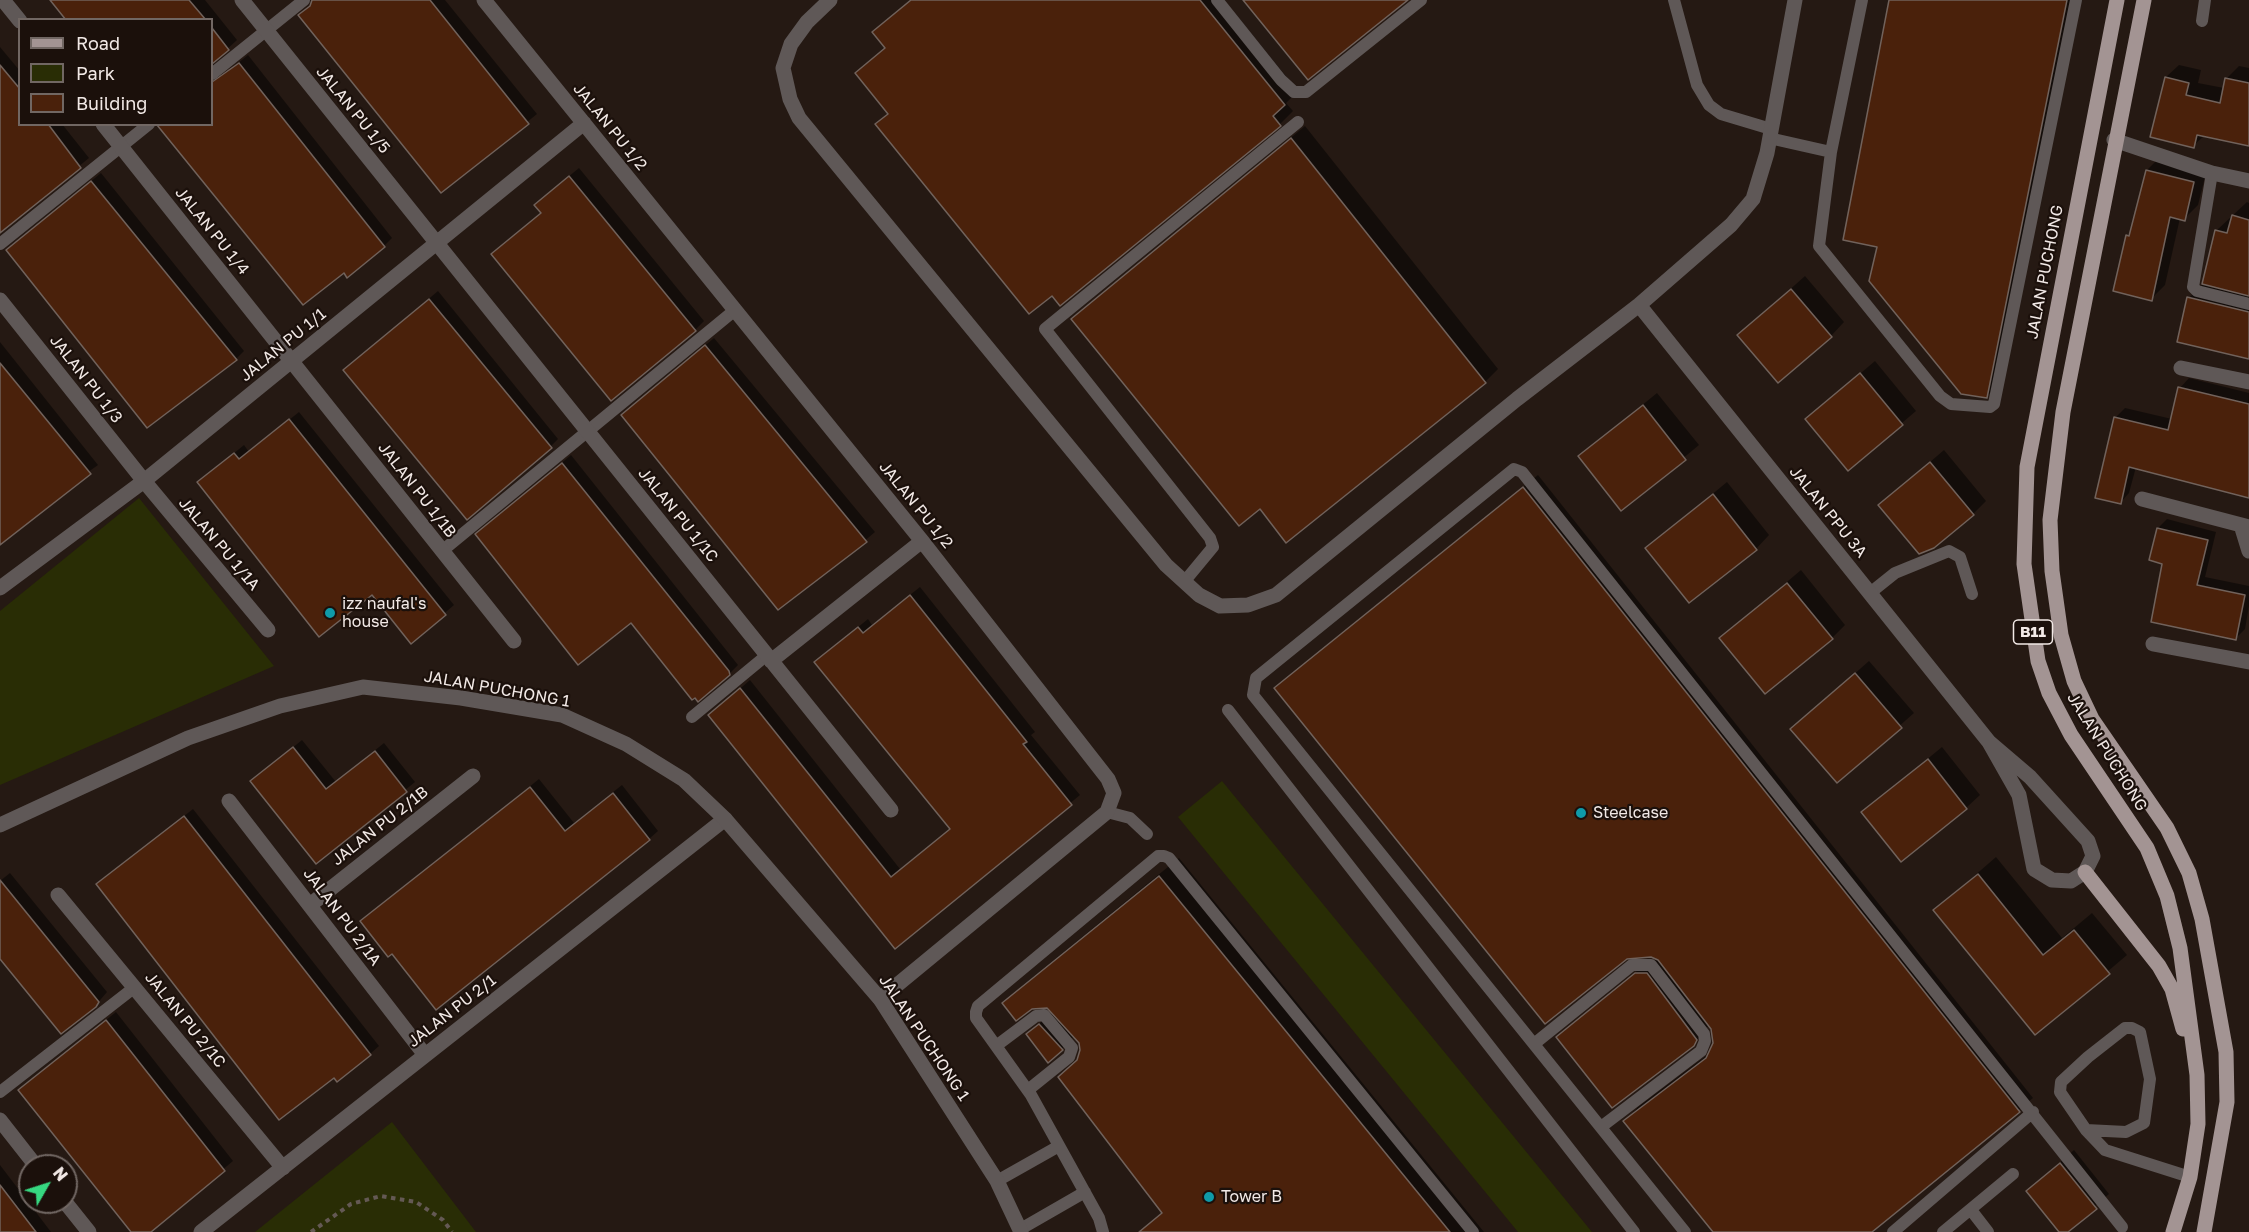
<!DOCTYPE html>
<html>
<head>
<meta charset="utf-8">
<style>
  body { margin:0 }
  #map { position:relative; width:2249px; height:1232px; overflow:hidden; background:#251913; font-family:"Golos Text",sans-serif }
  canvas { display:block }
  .legend { position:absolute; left:18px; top:18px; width:195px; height:108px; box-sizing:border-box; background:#1b100b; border:2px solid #716763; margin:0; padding:8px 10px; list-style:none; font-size:18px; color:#f2e9e6 }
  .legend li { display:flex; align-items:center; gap:12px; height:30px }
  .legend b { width:30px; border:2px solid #716763 }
  .north { position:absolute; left:18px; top:1154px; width:60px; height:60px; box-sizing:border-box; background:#1b100b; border:2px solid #716763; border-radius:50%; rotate:51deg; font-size:16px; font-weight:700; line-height:24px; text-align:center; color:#f2e9e6 }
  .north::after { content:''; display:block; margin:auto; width:21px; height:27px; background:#36d881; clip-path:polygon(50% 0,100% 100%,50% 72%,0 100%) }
</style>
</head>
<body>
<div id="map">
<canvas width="2249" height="1232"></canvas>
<ul class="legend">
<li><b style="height:8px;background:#a39493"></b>Road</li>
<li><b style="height:16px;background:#292d05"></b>Park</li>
<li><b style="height:16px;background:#4a210b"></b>Building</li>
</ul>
<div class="north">N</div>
</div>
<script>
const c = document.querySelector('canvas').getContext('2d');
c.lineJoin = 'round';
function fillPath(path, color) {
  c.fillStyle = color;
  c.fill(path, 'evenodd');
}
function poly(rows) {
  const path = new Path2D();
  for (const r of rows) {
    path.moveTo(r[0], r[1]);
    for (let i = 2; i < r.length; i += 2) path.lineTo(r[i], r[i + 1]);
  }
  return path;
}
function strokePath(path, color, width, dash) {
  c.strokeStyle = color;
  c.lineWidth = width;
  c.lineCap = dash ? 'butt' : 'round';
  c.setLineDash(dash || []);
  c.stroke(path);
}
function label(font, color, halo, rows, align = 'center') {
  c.font = font + ' "Golos Text",sans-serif';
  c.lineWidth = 4.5;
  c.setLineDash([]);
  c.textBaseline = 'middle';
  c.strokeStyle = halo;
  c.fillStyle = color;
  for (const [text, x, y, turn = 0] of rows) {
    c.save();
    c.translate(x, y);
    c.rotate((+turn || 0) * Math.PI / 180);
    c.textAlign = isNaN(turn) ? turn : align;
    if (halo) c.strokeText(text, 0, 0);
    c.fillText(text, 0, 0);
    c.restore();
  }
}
const green = poly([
  [139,498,274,666,0,785,0,611],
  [1222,781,1592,1232,1518,1232,1178,817],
  [392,1122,476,1232,255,1232]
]);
const shadow = poly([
  [52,0,205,0,237,40,213,62,214,70,219,74,227,72,248,55,392,238,384,246,344,271,304,303,159,124,212,124,212,20,68,20],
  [312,0,445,0,537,114,442,191,300,15,313,3],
  [911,0,1224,0,1298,91,1286,103,1293,111,1280,124,877,125,889,113,857,73,886,47,874,32],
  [1890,0,2077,0,2000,383,1986,397,1878,246],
  [0,47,20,71,20,124,62,124,89,158,0,231],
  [2179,65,2201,70,2198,83,2224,88,2227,78,2239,66,2249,68,2249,145,2205,135,2193,146,2166,77],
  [1305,126,1498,369,1485,382,1260,507,1073,319],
  [2160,157,2207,169,2198,205,2184,219,2180,218,2165,285,2151,299,2127,236,2132,231,2147,170],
  [579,168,704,321,695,330,493,254,542,212,545,196],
  [101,173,244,351,236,359,8,250],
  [2247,202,2249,203,2249,357,2189,298,2203,284,2217,230],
  [1805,276,1844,322,1831,336,1739,335],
  [438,291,558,439,549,448,354,362],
  [714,338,875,532,829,571,623,415],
  [0,342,98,465,0,535],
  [1875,361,1916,411,1848,469,1807,419],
  [2189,378,2249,393,2249,496,2136,467,2129,493,2120,503,2115,418,2125,408,2172,419,2180,388],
  [1657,393,1699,445,1622,509,1580,456],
  [299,412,454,605,411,642,372,593,199,482,244,445,249,452],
  [1944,450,1986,501,1973,514,1880,505],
  [571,455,738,665,729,674,631,621,486,526],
  [1538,475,2033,1098,1870,1232,1715,1232,1625,1121,1638,1107,1710,1053,1714,1044,1709,1025,1693,1045,1558,1037,1650,960,1662,960,1276,688],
  [1727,482,1769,535,1756,549,1647,548],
  [2167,519,2216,532,2205,577,2249,586,2249,606,2245,629,2236,638,2164,563,2150,559,2158,528],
  [1801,570,1845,625,1832,638,1721,638],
  [920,587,1035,732,1031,735,1080,795,896,947,710,715,750,680,900,869,951,828,825,654,868,619,872,625],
  [1869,661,1914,713,1837,781,1792,729],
  [302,740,336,782,384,743,415,782,316,862,252,781],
  [1942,747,1980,795,1966,808,1863,812],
  [539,779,574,823,622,785,658,831,649,839,392,952,362,921],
  [193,809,379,1046,370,1054,98,884],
  [1996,857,2062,938,2092,913,2127,955,2035,1033,1935,910],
  [1179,858,1484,1232,1156,1232,1150,1225,1163,1212,1060,1077,1079,1058,1082,1050,1080,1042,1074,1036,1062,1049,1028,1034,1053,1011,1048,1006,1004,1003,1023,985],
  [10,873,107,992,95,1006,0,956,0,881],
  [116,1012,233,1161,148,1232,133,1232,29,1082],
  [2074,1150,2109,1194,2065,1232,2061,1232,2028,1191],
  [0,1165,51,1232,0,1232]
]);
const building = poly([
  [50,0,189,0,206,20,66,20,50,0],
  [312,0,430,0,529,124,441,193,298,15,310,6,312,0],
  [911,0,1200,0,1285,105,1273,116,1281,126,1060,306,1052,296,1029,314,875,124,888,114,855,73,885,48,872,32,911,0],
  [1243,0,1408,0,1308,80,1243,0],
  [1889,0,2067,0,1987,398,1961,394,1869,281,1877,247,1843,240,1889,0],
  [212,28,229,50,212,64,212,28],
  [239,63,385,247,347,278,344,273,303,305,157,125,212,124,212,82,239,63],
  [0,65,20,89,20,124,48,124,81,168,0,233,0,65],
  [2165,77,2189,83,2186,95,2220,103,2225,78,2249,83,2249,146,2197,135,2194,148,2150,137,2165,77],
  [1291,138,1486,383,1286,543,1260,509,1239,526,1071,319,1291,138],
  [2146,170,2194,182,2185,221,2170,217,2152,301,2113,291,2126,235,2129,236,2146,170],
  [569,176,696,331,611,401,491,254,541,213,534,205,569,176],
  [91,181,237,360,147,428,6,250,91,181],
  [2232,215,2249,220,2249,296,2202,284,2215,230,2227,233,2232,215],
  [1791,289,1832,337,1778,383,1737,335,1791,289],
  [2187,297,2249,312,2249,359,2177,342,2187,297],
  [429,299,552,448,467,520,343,370,429,299],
  [705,345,867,542,778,610,621,415,705,345],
  [0,363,91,474,0,545,0,363],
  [1860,373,1903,425,1848,471,1805,419,1860,373],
  [2178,387,2249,404,2249,498,2129,467,2121,504,2095,498,2114,417,2168,430,2178,387],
  [1643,405,1686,460,1621,511,1578,456,1643,405],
  [289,419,446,615,411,644,372,595,319,637,197,482,234,453,239,459,289,419],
  [1930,462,1974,515,1934,548,1919,554,1878,505,1930,462],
  [562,463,729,671,730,675,698,702,695,698,692,700,631,623,578,665,475,534,562,463],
  [1523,487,2020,1112,1872,1232,1713,1232,1623,1121,1706,1058,1713,1043,1711,1029,1658,960,1651,957,1627,959,1545,1024,1274,688,1523,487],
  [1713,494,1757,550,1689,603,1645,548,1713,494],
  [2157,528,2208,540,2197,585,2245,595,2236,640,2151,622,2162,564,2149,560,2157,528],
  [1787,583,1833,639,1765,694,1719,638,1787,583],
  [910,595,1027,742,1023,744,1072,805,895,949,708,715,740,688,891,877,950,829,814,662,858,627,863,633,910,595],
  [1855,673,1902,728,1837,783,1790,729,1855,673],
  [293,747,326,789,375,751,407,792,316,864,250,781,293,747],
  [1928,759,1967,809,1901,862,1861,812,1928,759],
  [530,787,565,831,613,793,650,840,436,1010,392,954,388,957,360,921,530,787],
  [184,816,371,1055,337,1082,334,1078,279,1120,96,884,184,816],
  [1978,874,2043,955,2074,930,2110,974,2035,1035,1933,910,1978,874],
  [1159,876,1450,1232,1139,1232,1162,1213,1058,1077,1077,1060,1080,1050,1079,1043,1047,1008,1032,1009,1016,1021,1002,1003,1159,876],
  [0,880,99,1002,96,1007,61,1034,0,959,0,880],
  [1635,973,1647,973,1697,1040,1694,1046,1612,1108,1556,1037,1635,973],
  [106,1020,225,1171,151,1232,131,1232,18,1090,106,1020],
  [1039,1024,1063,1050,1048,1063,1026,1034,1039,1024],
  [2060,1163,2097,1209,2068,1232,2059,1232,2026,1191,2060,1163],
  [0,1185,36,1232,0,1232,0,1185]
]);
const path = poly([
  [311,1232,351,1204,381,1196,416,1202,443,1220,452,1232]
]);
const service = poly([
  [1217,0,1281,80,1294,92,1306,92,1421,0],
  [1674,0,1697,85,1709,105,1721,114,1771,129],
  [2202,21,2205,0],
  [212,74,304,0],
  [1769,138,1831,152,1862,0],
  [1831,152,1819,246,1940,396,1951,404,1990,407,1994,404,2076,0],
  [2212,173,2193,287,2197,291,2249,304],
  [0,244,149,124],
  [442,551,735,310],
  [1184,582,1213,547,1210,538,1045,329,1298,122],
  [1870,593,1895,573,1949,551,1960,557,1972,594],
  [1228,710,1634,1232],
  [692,717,767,655],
  [1107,812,1130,818,1147,834],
  [1534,1044,1632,965,1651,965,1704,1034,1705,1041,1701,1051,1601,1127],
  [996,1046,1036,1016,1044,1015,1072,1048,1069,1057,1028,1090],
  [0,1092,135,987],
  [2086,1130,2126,1132,2144,1123,2150,1079,2140,1032,2132,1028,2125,1028,2088,1057,2061,1082,2060,1092,2086,1130,2105,1150,2190,1177],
  [997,1181,1059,1146],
  [1971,1210,1988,1232],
  [1019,1230,1085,1192],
  [1103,1232,1099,1218,1031,1095,976,1018,976,1012,978,1006,1158,856,1164,856,1169,858,1473,1232],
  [1685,1232,1253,695,1256,678,1514,469,1522,472,2122,1227],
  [1893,1232,2033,1112],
  [1943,1232,2013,1174]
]);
const minor = poly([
  [3,0,20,21],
  [242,0,891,810],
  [484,0,922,541,1108,779,1114,793,1107,812,880,999],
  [830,0,807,22,791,44,783,68,790,99,799,118,1166,565,1199,595,1220,606,1248,605,1276,595,1517,399,1639,305,1731,225,1753,199,1767,153,1795,0],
  [103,124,514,641],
  [2114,140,2212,173,2249,181],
  [0,300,144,481,268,630],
  [1639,305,1989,742,2019,795,2034,869,2052,880,2071,881,2085,872,2093,856,2088,841,2030,777,1989,742],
  [2181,368,2249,382],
  [2142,499,2249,527],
  [2241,525,2249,551],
  [0,588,144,481,584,123],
  [2153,644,2249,662],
  [771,661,922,541],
  [229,801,425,1055],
  [58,895,283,1168],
  [310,905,473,776],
  [0,1120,36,1166],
  [65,1202,89,1232],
  [201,1232,725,819]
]);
const tertiary = poly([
  [0,825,188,738,280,706,363,687,461,698,562,715,626,744,684,780,725,819,880,999,997,1181,1021,1232]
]);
const primary = poly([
  [2117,0,2027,467,2024,564,2038,661,2049,693,2071,735,2147,848,2167,896,2180,948,2197,1075,2198,1124,2190,1177,2173,1232],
  [2144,0,2063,412,2050,520,2052,571,2061,635,2074,681,2092,719,2167,828,2189,873,2202,919,2226,1052,2227,1102,2204,1232],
  [2085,872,2159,966,2172,989,2183,1029]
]);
const markers = [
  [330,613,6,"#0f9aa8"],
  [1581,813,6,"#0f9aa8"],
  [1209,1197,6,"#0f9aa8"]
];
const shields = [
  [2033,632,39]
];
const shieldNames = [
  ["B11",2033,632]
];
const streetNames = [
  ["JALAN PU 1/5",353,110,51],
  ["JALAN PU 1/2",610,127,51],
  ["JALAN PU 1/4",212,231,51],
  ["JALAN PUCHONG",2045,272,-79],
  ["JALAN PU 1/1",283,345,-39],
  ["JALAN PU 1/3",86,379,52],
  ["JALAN PU 1/1B",417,490,52],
  ["JALAN PU 1/2",916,505,51],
  ["JALAN PPU 3A",1828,512,51],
  ["JALAN PU 1/1C",678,515,51],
  ["JALAN PU 1/1A",219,544,50],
  ["JALAN PUCHONG 1",497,689,10],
  ["JALAN PUCHONG",2107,752,58],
  ["JALAN PU 2/1B",380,826,-38],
  ["JALAN PU 2/1A",342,917,53],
  ["JALAN PU 2/1",452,1011,-38],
  ["JALAN PU 2/1C",185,1020,51],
  ["JALAN PUCHONG 1",924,1038,56]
];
const poiNames = [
  ["izz naufal's",342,604],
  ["house",342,622],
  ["Steelcase",1593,813],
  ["Tower B",1221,1197]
];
fillPath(green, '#292d05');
fillPath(shadow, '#0007');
fillPath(building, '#4a210b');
strokePath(building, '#71625b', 1.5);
strokePath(path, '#645954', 4, [4.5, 4.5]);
strokePath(service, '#5f5857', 12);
strokePath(minor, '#5f5857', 15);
strokePath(tertiary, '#5f5857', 15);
strokePath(primary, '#a39493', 15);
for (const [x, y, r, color] of markers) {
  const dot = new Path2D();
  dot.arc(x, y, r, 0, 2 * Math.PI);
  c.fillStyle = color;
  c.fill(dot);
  strokePath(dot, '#1b100b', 2);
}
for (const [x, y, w] of shields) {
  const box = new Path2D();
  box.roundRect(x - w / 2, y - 12, w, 24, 4.5);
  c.fillStyle = '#1b100b';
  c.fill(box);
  strokePath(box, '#f2e9e6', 1.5);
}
label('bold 15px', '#f2e9e6', null, shieldNames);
label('16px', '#f2e9e6', '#1b100b', streetNames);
label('16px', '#f2e9e6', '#1b100b', poiNames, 'left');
</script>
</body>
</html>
